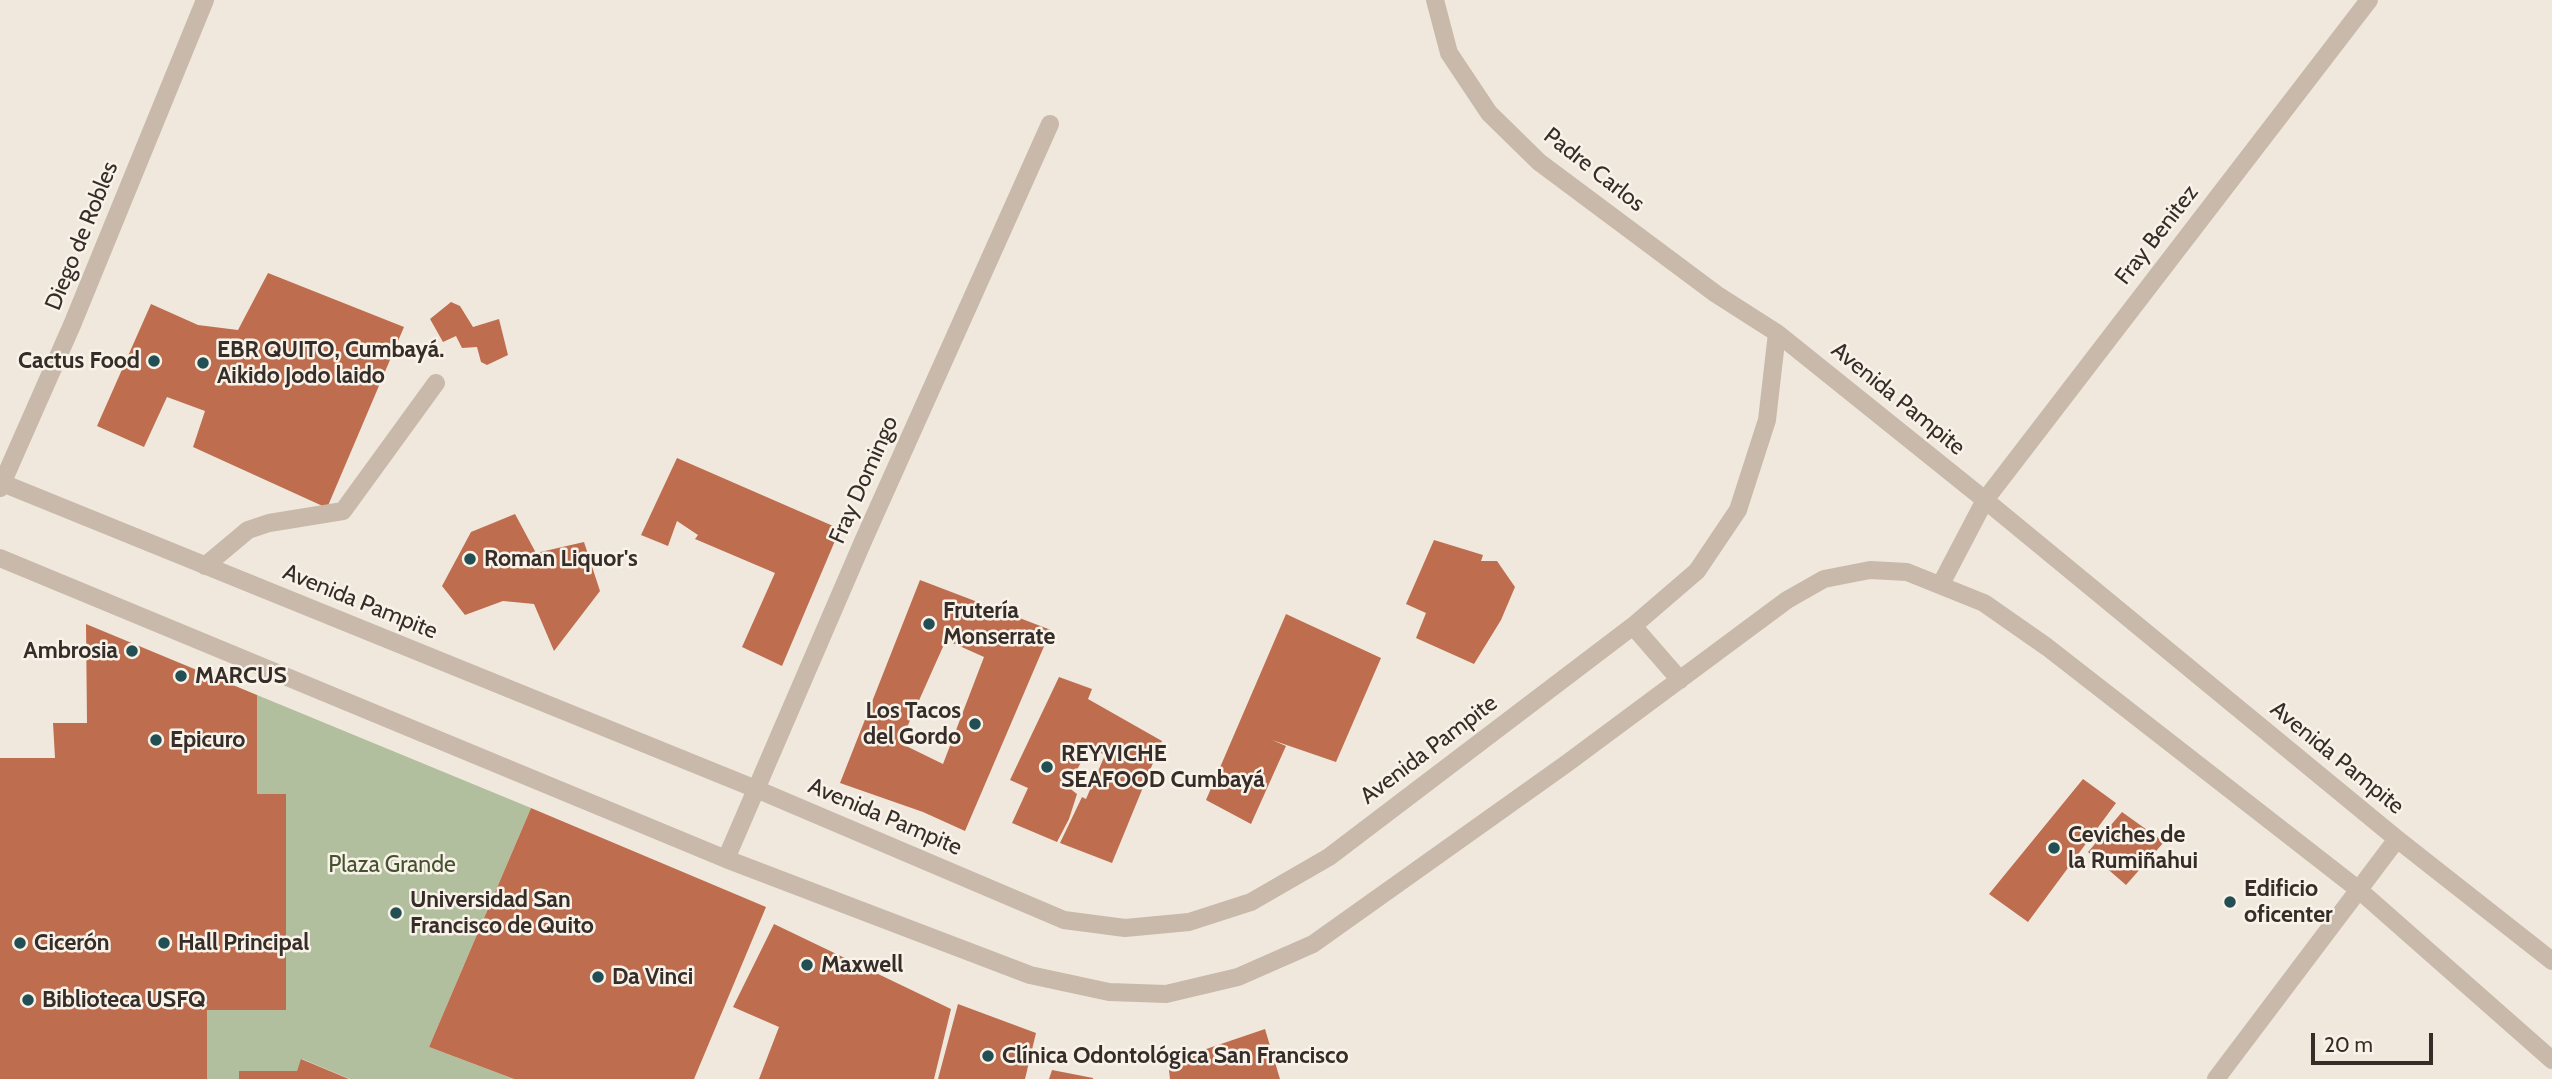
<!DOCTYPE html>
<html>
<head>
<meta charset="utf-8">
<style>
  body { margin:0 }
  #map { position:relative; width:2552px; height:1079px; overflow:hidden; background:#f0e8dd; font-family:Cabin,sans-serif }
  canvas { display:block }
  .scale { position:absolute; left:2311px; top:1033px; width:122px; height:32px; box-sizing:border-box; border:4px solid #362d29; border-top:0; padding-left:9px; font-size:21px; line-height:24px; white-space:nowrap; color:#362d29; -webkit-text-stroke:5px #f8f2e9; paint-order:stroke }
</style>
</head>
<body>
<div id="map">
<canvas width="2552" height="1079"></canvas>
<div class="scale">20 m</div>
</div>
<script>
const ctx = document.querySelector('canvas').getContext('2d');
ctx.lineJoin = 'round';
function fill(path, color) { ctx.fillStyle = color; ctx.fill(path, 'evenodd'); }
const toPath = rows => new Path2D(rows.map(r => 'M' + r).join(''));
function strokePath(path, color, width, dash) { ctx.strokeStyle = color; ctx.lineWidth = width; ctx.lineCap = dash ? 'butt' : 'round'; ctx.setLineDash(dash || []); ctx.stroke(path); }
function label(font, color, halo, rows, align = 'center') {
  ctx.font = font + ' Cabin,sans-serif'; ctx.lineWidth = 5; ctx.setLineDash([]); ctx.textBaseline = 'middle'; ctx.strokeStyle = halo; ctx.fillStyle = color; for (const [text, x, y, turn = 0] of rows) {
    ctx.save(); ctx.translate(x, y); ctx.rotate((+turn || 0) * Math.PI / 180); ctx.textAlign = isNaN(turn) ? turn : align; if (halo) ctx.strokeText(text, 0, 0); ctx.fillText(text, 0, 0); ctx.restore();
  }
}
const green = toPath([
  [257,695,531,808,429,1047,514,1079,350,1079,302,1059,297,1071,239,1079,207,1079,207,1010,286,1010,286,795,257,794]
]);
const building = toPath([
  [268,273,404,327,327,508,193,447,205,411,167,397,144,447,97,426,151,304,198,325,238,330],
  [451,302,460,306,473,327,499,319,508,355,487,365,481,362,477,347,462,348,456,336,443,342,430,319],
  [677,458,840,529,782,666,742,647,775,573,695,539,698,535,677,521,668,546,641,535],
  [515,514,536,553,584,542,600,591,554,651,534,604,503,601,465,615,442,586,471,532],
  [1434,540,1483,555,1481,561,1497,561,1515,587,1501,620,1474,664,1416,638,1426,613,1406,604],
  [920,580,1051,630,965,831,923,812,840,783],
  [946,640,984,657,943,764,900,743],
  [1286,614,1381,658,1336,762,1272,740,1286,746,1251,824,1206,800],
  [86,624,257,695,257,794,286,794,286,1010,207,1010,207,1079,0,1079,0,758,55,758,53,723,87,723],
  [1059,677,1092,689,1088,699,1162,741,1112,863,1060,843,1082,797,1086,799,1105,755,1089,747,1068,787,1077,794,1069,819,1057,842,1012,823,1028,788,1010,780],
  [2083,779,2116,803,2028,922,1989,894],
  [531,808,766,907,694,1079,514,1079,429,1047],
  [2122,812,2164,842,2126,885,2088,852],
  [774,924,951,1009,934,1079,759,1079,779,1027,733,1007],
  [958,1004,1036,1033,1025,1079,938,1079],
  [1265,1029,1280,1079,1170,1079,1168,1062],
  [301,1059,349,1079,239,1079,239,1071,297,1071],
  [1052,1070,1093,1078,1093,1079,1049,1079]
]);
const minor = toPath([
  [1435,0,1449,53,1489,113,1539,162,1716,294,1777,333,1985,500,2397,839,2552,961],
  [0,482,756,789,1064,920,1125,928,1189,922,1251,902,1329,857,1633,626,1697,571,1738,510,1767,420,1777,333],
  [0,488,72,325,205,0],
  [0,558,726,859,1030,975,1109,992,1166,994,1238,977,1313,944,1566,764,1787,600,1824,579,1870,570,1907,572,1984,603,2047,647,2359,890,2552,1060],
  [205,566,248,530,269,523,343,511,436,383],
  [1941,584,1985,500,2369,0],
  [1633,626,1680,680],
  [726,859,864,539,1050,124],
  [2216,1079,2397,839]
]);
const markers = [
  [154,361,7,"#214f54"],
  [203,363,7,"#214f54"],
  [470,559,7,"#214f54"],
  [929,624,7,"#214f54"],
  [132,651,7,"#214f54"],
  [181,676,7,"#214f54"],
  [975,724,7,"#214f54"],
  [156,740,7,"#214f54"],
  [1047,767,7,"#214f54"],
  [2054,848,7,"#214f54"],
  [2230,902,7,"#214f54"],
  [396,913,7,"#214f54"],
  [20,943,7,"#214f54"],
  [164,943,7,"#214f54"],
  [807,965,7,"#214f54"],
  [598,977,7,"#214f54"],
  [28,1000,7,"#214f54"],
  [988,1056,7,"#214f54"]
];
const streetNames = [
  ["Padre Carlos",1594,170,38],
  ["Fray Benitez",2157,235,-52],
  ["Diego de Robles",82,236,-68],
  ["Avenida Pampite",1898,399,39],
  ["Fray Domingo",864,480,-66],
  ["Avenida Pampite",360,602,22],
  ["Avenida Pampite",1429,750,-37],
  ["Avenida Pampite",2337,758,39],
  ["Avenida Pampite",885,817,23]
];
const poiNames = [
  ["EBR QUITO, Cumbayá.",217,350],
  ["Aikido Jodo laido",217,376],
  ["Cactus Food",140,361,"right"],
  ["Roman Liquor's",484,559],
  ["Frutería",943,611],
  ["Monserrate",943,637],
  ["Ambrosia",118,651,"right"],
  ["MARCUS",195,676],
  ["Los Tacos",961,711,"right"],
  ["del Gordo",961,737,"right"],
  ["Epicuro",170,740],
  ["REYVICHE",1061,754],
  ["SEAFOOD Cumbayá",1061,780],
  ["Ceviches de",2068,835],
  ["la Rumiñahui",2068,861],
  ["Edificio",2244,889],
  ["oficenter",2244,915],
  ["Universidad San",410,900],
  ["Francisco de Quito",410,926],
  ["Cicerón",34,943],
  ["Hall Principal",178,943],
  ["Maxwell",821,965],
  ["Da Vinci",612,977],
  ["Biblioteca USFQ",42,1000],
  ["Clínica Odontológica San Francisco",1002,1056]
];
const parkNames = [
  ["Plaza Grande",392,865]
];
fill(green, '#b2bf9e');
fill(building, '#be6e4e');
strokePath(minor, '#c8b9aa', 18);
for (const [x, y, r, color] of markers) { const dot = new Path2D(); dot.arc(x, y, r, 0, 2 * Math.PI); ctx.fillStyle = color; ctx.fill(dot); strokePath(dot, '#f8f2e9', 2.5); }
label('23px', '#362d29', '#f8f2e9', streetNames);
label('bold 23px', '#362d29', '#f8f2e9', poiNames, 'left');
label('23px', '#44522e', '#f8f2e9', parkNames);
</script>
</body>
</html>
